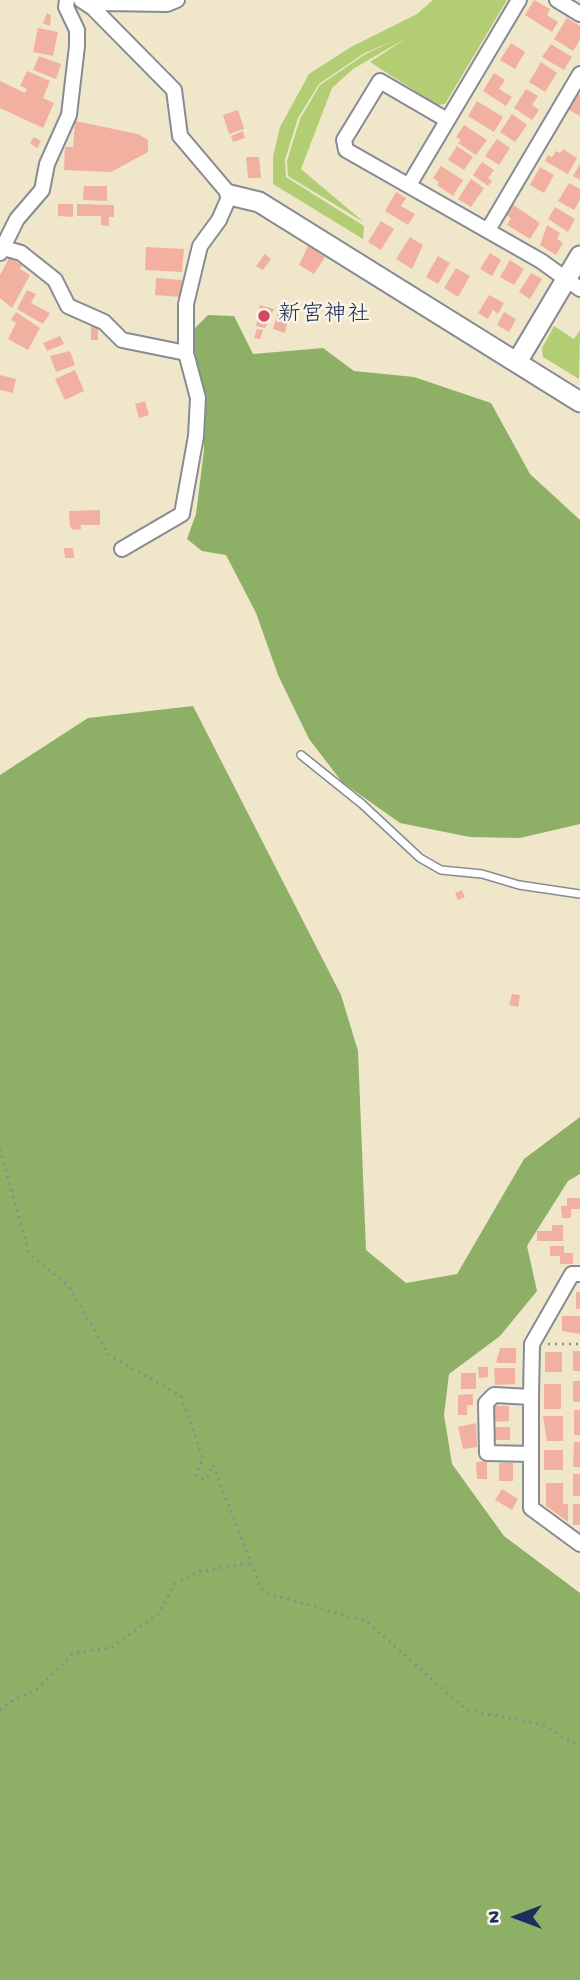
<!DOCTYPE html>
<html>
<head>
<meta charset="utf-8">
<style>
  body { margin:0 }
  #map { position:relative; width:580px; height:1980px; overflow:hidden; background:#f0e7ca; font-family:"Gochi Hand",sans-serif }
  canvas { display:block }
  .north { position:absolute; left:482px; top:1882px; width:70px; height:70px; -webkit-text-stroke:5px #fcf5e5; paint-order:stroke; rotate:270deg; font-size:19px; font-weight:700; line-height:28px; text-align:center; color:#1b2f5e }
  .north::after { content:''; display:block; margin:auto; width:24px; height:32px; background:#1b2f5e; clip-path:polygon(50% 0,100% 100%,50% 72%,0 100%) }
</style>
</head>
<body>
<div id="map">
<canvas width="580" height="1980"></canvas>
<div class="north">N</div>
</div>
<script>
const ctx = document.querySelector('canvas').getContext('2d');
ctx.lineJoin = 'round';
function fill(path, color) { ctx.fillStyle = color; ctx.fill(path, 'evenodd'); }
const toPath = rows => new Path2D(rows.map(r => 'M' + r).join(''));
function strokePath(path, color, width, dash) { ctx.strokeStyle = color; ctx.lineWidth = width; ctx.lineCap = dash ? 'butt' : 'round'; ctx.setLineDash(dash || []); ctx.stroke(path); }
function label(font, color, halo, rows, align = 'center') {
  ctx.font = font + ' "Gochi Hand","Klee One",sans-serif'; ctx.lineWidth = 5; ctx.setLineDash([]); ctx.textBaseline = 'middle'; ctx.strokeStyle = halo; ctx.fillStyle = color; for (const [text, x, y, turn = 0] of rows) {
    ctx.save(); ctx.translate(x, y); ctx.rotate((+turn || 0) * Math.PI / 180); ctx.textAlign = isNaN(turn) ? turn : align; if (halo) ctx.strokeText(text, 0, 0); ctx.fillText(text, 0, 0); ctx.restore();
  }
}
const green = toPath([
  [433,0,507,0,445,104,437,105,370,62,408,37,353,69,332,88,301,169,365,223,288,176,287,161,300,119,320,85,364,55,392,41,363,54,319,84,298,118,285,160,286,177,364,226,363,239,273,184,273,156,280,127,309,74,351,47,417,14],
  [554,326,574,339,580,330,579,379,543,357,542,348]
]);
const forest = toPath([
  [208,315,234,316,253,354,323,348,354,371,414,377,491,403,530,474,580,520,580,824,520,838,470,837,400,823,342,782,309,739,278,675,256,613,226,555,202,551,187,539,196,514,204,450,204,405,194,366,194,329],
  [193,706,341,995,358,1051,366,1250,406,1283,457,1274,524,1159,580,1117,580,1174,568,1181,527,1246,537,1291,500,1336,449,1374,444,1415,452,1464,504,1536,580,1593,580,1980,0,1980,0,775,88,718]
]);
const building = toPath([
  [534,0,550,9,547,15,558,22,552,32,525,15],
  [47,13,51,15,50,26,43,23],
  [567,18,580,26,580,40,573,51,554,39],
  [38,28,58,32,53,56,33,52],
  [511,43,525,52,515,69,500,60],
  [551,44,572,57,564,70,542,57],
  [39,56,61,64,56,79,33,70],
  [541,62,557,73,545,92,529,82],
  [27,71,50,81,43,98,54,103,43,128,0,108,0,81,25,93,27,89,20,86],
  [494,73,505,80,499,89,512,97,506,106,483,91],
  [526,89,538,96,532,105,539,110,532,120,514,108],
  [578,94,580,95,580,116,569,110],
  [477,101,503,117,494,132,468,116],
  [238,110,244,129,229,134,223,115],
  [512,114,527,125,515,142,500,132],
  [75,121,138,134,148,140,148,152,111,172,64,170,65,147,73,147],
  [464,125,487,140,476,155,458,143,461,140,456,137],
  [243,131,245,138,233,142,231,136],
  [34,137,41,141,37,148,30,143],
  [497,139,510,148,499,165,485,156],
  [457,146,473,157,464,170,448,160],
  [563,149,577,158,568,174,545,161,548,155,552,157,556,151,560,153],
  [246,157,259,157,261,178,248,178],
  [482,162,494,170,488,178,492,181,488,186,473,175],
  [580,164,580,180,573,176],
  [441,166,463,180,453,196,437,185,439,182,433,178],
  [540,167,554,175,544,193,530,185],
  [471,179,484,188,471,207,458,199],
  [569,183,580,189,580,200,574,210,558,201],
  [84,186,107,186,107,201,83,200],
  [396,192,406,198,401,206,415,214,408,225,385,211],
  [58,204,73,204,73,217,58,216],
  [77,204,114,205,114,217,109,217,109,226,101,225,101,216,77,216],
  [512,204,540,223,530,239,507,225,511,218,506,215],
  [555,207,575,219,568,232,548,219],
  [381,221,394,229,381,250,368,242],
  [547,225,560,233,557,239,563,243,556,255,540,245],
  [410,237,423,245,412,269,396,259],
  [308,246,325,257,314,274,299,265],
  [146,247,184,249,182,272,145,270],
  [490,253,501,260,492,276,480,269],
  [265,254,271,259,263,270,256,266],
  [438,256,450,263,438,284,426,277],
  [9,258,22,265,20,269,30,275,12,308,0,298,0,275],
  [510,260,524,269,514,285,500,277],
  [456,268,470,276,458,297,444,288],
  [531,273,542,279,530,299,519,292],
  [156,278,182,280,181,297,155,295],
  [27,290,36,294,31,303,50,313,43,324,17,309],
  [489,295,504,303,498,314,493,310,488,319,478,313],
  [260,305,274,309,265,328,256,326],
  [16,312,40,328,28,350,8,339,16,323,11,320],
  [278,312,289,315,285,333,273,329],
  [504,312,516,319,509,332,497,325],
  [91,326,98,326,98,340,91,340],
  [257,329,263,330,260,339,254,338],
  [60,336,64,344,47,351,43,343],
  [70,351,75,365,56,372,50,356],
  [75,370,84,391,65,400,55,379],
  [0,375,16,379,13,393,0,390],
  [145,401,149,415,139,418,135,404],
  [100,510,100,525,81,525,81,529,73,530,70,526,69,511],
  [64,548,73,548,74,558,65,558],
  [462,890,465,897,458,900,455,893],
  [512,994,520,995,518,1007,509,1005],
  [567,1198,580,1198,580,1209,571,1209,571,1218,562,1218,561,1206,567,1206],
  [552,1225,563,1225,563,1241,537,1241,537,1231,552,1231],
  [550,1246,564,1246,564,1253,573,1253,573,1264,560,1264,560,1256,550,1256],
  [576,1292,580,1292,580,1309,576,1309],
  [562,1316,580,1316,580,1334,562,1331],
  [500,1348,516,1348,516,1363,496,1363],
  [573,1351,580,1351,580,1371,573,1371],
  [545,1352,562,1352,562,1372,545,1372],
  [478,1367,488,1367,488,1377,479,1378],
  [494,1368,515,1368,515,1384,495,1385],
  [461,1373,476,1373,476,1389,461,1389],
  [573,1381,580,1381,580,1402,573,1402],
  [544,1384,561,1384,561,1409,544,1409],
  [473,1394,473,1405,467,1405,467,1415,458,1415,458,1395],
  [492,1406,509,1406,509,1421,492,1422],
  [574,1410,580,1410,580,1435,574,1435],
  [543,1416,563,1416,563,1441,547,1441],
  [476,1423,477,1447,463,1449,458,1427],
  [493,1427,510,1427,510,1440,494,1440],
  [574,1442,580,1442,580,1467,573,1467],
  [544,1450,563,1450,563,1470,544,1470],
  [487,1461,487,1479,477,1479,476,1462],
  [499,1463,513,1463,513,1481,499,1481],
  [573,1474,580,1474,580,1496,573,1496],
  [546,1483,563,1483,563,1504,568,1504,568,1522,546,1506],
  [502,1489,518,1499,512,1510,495,1500],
  [573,1504,580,1504,580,1525,573,1525]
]);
const path = toPath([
  [0,1149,29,1253,69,1287,109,1355,181,1396,203,1459,196,1475,205,1480,213,1465,261,1589,270,1594,366,1621,467,1710,543,1725,580,1747],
  [548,1344,580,1344],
  [0,1710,8,1703,39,1688,73,1653,111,1648,158,1614,175,1584,197,1572,249,1563]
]);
const lane = toPath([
  [301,755,362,804,420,858,441,870,482,874,519,885,580,894]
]);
const street = toPath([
  [81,0,93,8,174,90,180,136,230,195,219,220,200,246,186,304,186,353,198,398,196,436,182,514,122,549],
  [557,0,580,14],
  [93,8,105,3,167,4,177,0],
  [447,120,380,81,344,140,346,150,541,261,580,289],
  [409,185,519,0],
  [488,230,580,74],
  [4,248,21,253,55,280,68,306,104,322,122,340,186,353],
  [0,253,17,219,42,190,47,164,69,115,77,46,77,30,66,7,67,0],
  [580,1274,572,1274,532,1344,531,1397,531,1508,580,1544],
  [531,1397,494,1395,486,1403,487,1453,531,1454]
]);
const secondary = toPath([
  [230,195,259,202,580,402],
  [517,362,580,256]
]);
const markers = [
  [264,316,7,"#d1495b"]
];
const poiNames = [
  ["新宮神社",278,316]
];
fill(green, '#b2cd74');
fill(forest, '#8db066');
fill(building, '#f2b0a0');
strokePath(lane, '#868b94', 10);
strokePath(street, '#868b94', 18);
strokePath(secondary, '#868b94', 23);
strokePath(path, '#868b94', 2.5, [2, 5]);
strokePath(lane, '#fff', 7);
strokePath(street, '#fff', 14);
strokePath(secondary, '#fff', 19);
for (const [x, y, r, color] of markers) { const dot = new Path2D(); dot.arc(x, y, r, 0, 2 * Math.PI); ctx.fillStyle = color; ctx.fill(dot); strokePath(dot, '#fcf5e5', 2.5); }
label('23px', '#1b2f5e', '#fcf5e5', poiNames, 'left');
</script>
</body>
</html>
